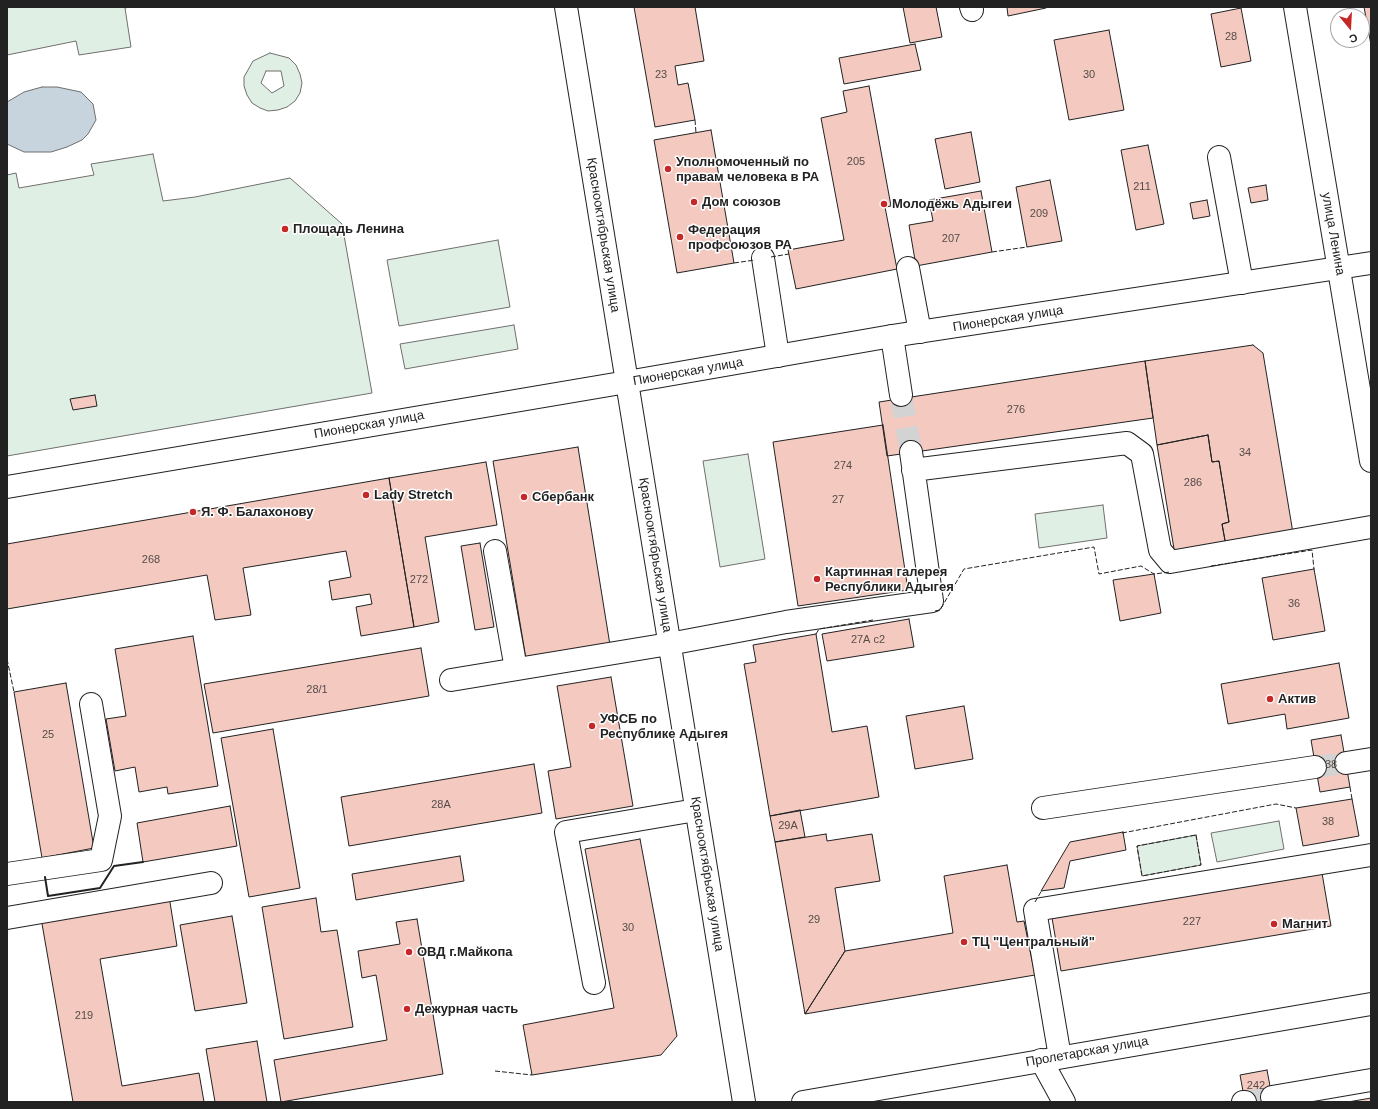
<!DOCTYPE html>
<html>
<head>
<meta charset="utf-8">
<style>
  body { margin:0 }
  #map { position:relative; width:1378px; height:1109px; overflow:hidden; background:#fff; font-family:Arial,sans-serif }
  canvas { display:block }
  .frame { position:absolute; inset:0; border:8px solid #222; pointer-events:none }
  .north { position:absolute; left:1330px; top:8px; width:40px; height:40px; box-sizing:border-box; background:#fff; border:1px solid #a7a7a7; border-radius:50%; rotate:162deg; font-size:11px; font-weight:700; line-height:16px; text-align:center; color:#222 }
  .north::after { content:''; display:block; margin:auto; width:14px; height:18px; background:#c62828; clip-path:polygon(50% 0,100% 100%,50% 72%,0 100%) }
</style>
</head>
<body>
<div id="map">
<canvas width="1378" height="1109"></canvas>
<div class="frame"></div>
<div class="north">С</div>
</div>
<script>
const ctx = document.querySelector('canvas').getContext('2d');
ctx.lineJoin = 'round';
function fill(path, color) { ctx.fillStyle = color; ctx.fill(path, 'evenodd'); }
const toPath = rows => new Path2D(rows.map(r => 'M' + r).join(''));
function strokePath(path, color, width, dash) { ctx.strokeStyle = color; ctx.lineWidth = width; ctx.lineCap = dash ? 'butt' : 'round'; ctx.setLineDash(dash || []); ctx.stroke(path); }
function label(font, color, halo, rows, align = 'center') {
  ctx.font = font + ' Arial,sans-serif'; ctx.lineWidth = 3; ctx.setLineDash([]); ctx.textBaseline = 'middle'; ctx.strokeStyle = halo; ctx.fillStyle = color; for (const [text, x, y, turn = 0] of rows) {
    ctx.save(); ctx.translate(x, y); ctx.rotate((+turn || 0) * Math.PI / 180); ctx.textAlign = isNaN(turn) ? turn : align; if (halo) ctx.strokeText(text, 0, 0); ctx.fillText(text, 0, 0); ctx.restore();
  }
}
const green = toPath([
  [7,7,130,7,125,8,131,47,79,55,76,41,7,55,7,7],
  [270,53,289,58,296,65,300,74,302,83,300,93,295,101,287,107,278,110,268,111,260,108,252,103,247,95,244,86,244,77,253,61,270,53],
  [266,71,281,71,284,86,272,93,261,83,266,71],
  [153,154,163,201,195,197,290,178,342,224,372,393,7,456,7,175,16,173,19,188,94,175,91,164,153,154],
  [498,240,510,307,399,326,387,260,498,240],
  [514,325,518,349,405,369,400,344,514,325],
  [748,454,765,559,720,567,703,461,748,454],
  [1103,505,1107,538,1039,548,1035,514,1103,505],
  [1279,821,1284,849,1217,862,1211,833,1279,821],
  [1196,835,1201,865,1142,876,1137,846,1196,835]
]);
const water = toPath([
  [42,87,57,87,81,92,93,104,96,120,88,134,82,140,67,147,51,152,24,152,7,144,7,102,24,92,42,87]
]);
const building = toPath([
  [634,7,695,7,704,61,675,66,678,85,688,83,695,120,655,127,634,7],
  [903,7,936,7,942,37,910,43,903,7],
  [1007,7,1046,7,1046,8,1008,16,1007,7],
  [1364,7,1371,7,1371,45,1364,7],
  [1241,8,1251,61,1221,67,1211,14,1241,8],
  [1109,30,1124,110,1069,120,1054,40,1109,30],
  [915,44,921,70,844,84,839,58,915,44],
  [869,86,891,206,885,207,897,269,796,289,788,250,844,240,821,118,847,112,843,91,869,86],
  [711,130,734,263,677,273,654,140,711,130],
  [971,132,980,182,945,189,935,139,971,132],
  [1148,145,1164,224,1136,230,1121,150,1148,145],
  [1050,180,1062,241,1027,247,1016,187,1050,180],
  [1266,185,1268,200,1251,203,1248,188,1266,185],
  [981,191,992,252,916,266,909,225,933,221,929,200,981,191],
  [1207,200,1210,216,1193,219,1190,203,1207,200],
  [1253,345,1263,353,1293,533,1226,546,1222,524,1229,522,1219,461,1212,462,1208,435,1157,445,1145,361,1253,345],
  [1145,361,1153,418,887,456,879,402,1145,361],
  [95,395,97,406,73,410,70,399,95,395],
  [883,425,908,590,798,606,773,442,883,425],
  [1208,435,1212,462,1219,461,1229,522,1222,524,1226,546,1175,555,1157,445,1208,435],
  [578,447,610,645,526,659,493,461,578,447],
  [486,462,497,525,425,537,439,622,414,627,389,478,486,462],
  [389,478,414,627,361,636,356,607,372,604,370,594,332,600,329,581,351,577,346,551,243,568,251,615,215,620,207,575,7,609,7,544,389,478],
  [480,543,494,627,475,630,461,546,480,543],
  [1314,569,1325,631,1273,640,1262,578,1314,569],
  [1154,574,1161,613,1120,621,1113,580,1154,574],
  [909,619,914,647,827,661,822,634,909,619],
  [816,634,832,732,867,726,879,797,770,816,744,664,756,662,753,645,816,634],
  [193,636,218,786,168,794,167,787,139,792,135,767,115,771,106,719,126,716,115,649,193,636],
  [421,648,429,696,213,733,204,684,421,648],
  [1339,663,1349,718,1287,729,1285,714,1228,724,1221,684,1339,663],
  [611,677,633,806,556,819,548,771,571,767,557,686,611,677],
  [66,683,94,848,42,858,14,692,66,683],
  [964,706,973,759,915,769,906,716,964,706],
  [273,729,300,888,249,897,221,738,273,729],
  [1341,735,1350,787,1320,792,1311,740,1341,735],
  [534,764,542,813,349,846,341,797,534,764],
  [1352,799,1359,836,1303,846,1296,808,1352,799],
  [230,806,237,846,143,862,137,823,230,806],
  [800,810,805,837,775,842,770,816,800,810],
  [1123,832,1126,850,1070,861,1064,888,1041,891,1070,842,1123,832],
  [826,834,827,841,872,834,880,881,835,888,845,951,805,1014,775,842,826,834],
  [640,839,677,1036,661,1055,532,1075,523,1025,614,1008,585,849,640,839],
  [460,856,464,881,356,900,352,874,460,856],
  [1007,865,1017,922,1024,921,1035,975,805,1014,845,951,953,933,944,876,1007,865],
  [1322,873,1331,926,1061,971,1052,918,1322,873],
  [169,896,177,946,100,959,122,1086,199,1073,204,1102,73,1102,41,918,169,896],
  [316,898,321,932,337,930,353,1027,284,1039,262,907,316,898],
  [232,916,247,1003,195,1011,180,925,232,916],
  [417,919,443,1074,281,1102,274,1060,387,1040,376,975,362,978,358,951,400,944,396,922,417,919],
  [257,1041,267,1102,215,1102,206,1049,257,1041],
  [1267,1070,1273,1102,1245,1102,1240,1075,1267,1070],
  [1371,1098,1371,1102,1348,1102,1371,1098]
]);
const minorTunnel = toPath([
  [901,395,911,452],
  [1315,767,1346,763],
  [1245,1102,1272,1097]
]);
const minor = toPath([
  [971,7,972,10],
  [1295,7,1371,461],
  [1219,157,1242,283],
  [763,258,778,356],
  [908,268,920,332],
  [892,336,901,395],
  [913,470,1127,443,1142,454,1160,550,1170,562,1371,527],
  [7,487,627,382],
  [495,551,516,669],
  [451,680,669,644,786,622,932,601,911,452],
  [1346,763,1371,759],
  [1043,808,1315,767],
  [7,874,101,860,110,816,91,704],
  [7,918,211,883],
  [594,983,566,832,696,810],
  [1060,1057,1035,910,1371,855],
  [1041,1060,1064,1102],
  [1272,1097,1371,1080],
  [1243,1102,1245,1102]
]);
const major = toPath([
  [566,7,744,1102],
  [627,382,892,336,1371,263],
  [803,1102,1371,1004]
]);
const fence = toPath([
  [695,120,696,133],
  [992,252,1027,247],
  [771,257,789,254],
  [734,263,755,260],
  [1211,566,1312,550,1314,569],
  [935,611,940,610,964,569,1094,547,1099,574,1141,566,1154,574,1170,572],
  [816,634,819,629,873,620],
  [7,659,14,692],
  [1350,787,1352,799],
  [1122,833,1276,804,1296,808],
  [1196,835,1201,865,1142,876,1137,846,1196,835],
  [1035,902,1042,890],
  [495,1071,532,1075]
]);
const wall = toPath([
  [45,877,48,896,100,888,114,866,143,862]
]);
const markers = [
  [668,169,4,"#c62828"],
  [694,202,4,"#c62828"],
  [884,204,4,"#c62828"],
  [285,229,4,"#c62828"],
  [680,237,4,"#c62828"],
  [366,495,4,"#c62828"],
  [524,497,4,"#c62828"],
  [193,512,4,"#c62828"],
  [817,579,4,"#c62828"],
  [1270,699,4,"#c62828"],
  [592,726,4,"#c62828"],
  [1274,924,4,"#c62828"],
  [964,942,4,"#c62828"],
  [409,952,4,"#c62828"],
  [407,1009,4,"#c62828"]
];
const numberNames = [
  ["28",1231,37],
  ["23",661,75],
  ["30",1089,75],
  ["205",856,162],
  ["211",1142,187],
  ["209",1039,214],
  ["207",951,239],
  ["276",1016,410],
  ["34",1245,453],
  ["274",843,466],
  ["286",1193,483],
  ["27",838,500],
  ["268",151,560],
  ["272",419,580],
  ["36",1294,604],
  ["27А с2",868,640],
  ["28/1",317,690],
  ["25",48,735],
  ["38",1331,765],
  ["28А",441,805],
  ["38",1328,822],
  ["29А",788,826],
  ["29",814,920],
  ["227",1192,922],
  ["30",628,928],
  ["219",84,1016],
  ["242",1256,1086]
];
const poiNames = [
  ["Уполномоченный по",676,162],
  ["правам человека в РА",676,177],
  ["Дом союзов",702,202],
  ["Молодёжь Адыгеи",892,204],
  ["Площадь Ленина",293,229],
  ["Федерация",688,230],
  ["профсоюзов РА",688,245],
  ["Lady Stretch",374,495],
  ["Сбербанк",532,497],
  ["Я. Ф. Балахонову",201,512],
  ["Картинная галерея",825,572],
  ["Республики Адыгея",825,587],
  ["Актив",1278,699],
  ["УФСБ по",600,719],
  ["Республике Адыгея",600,734],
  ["Магнит",1282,924],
  ["ТЦ \"Центральный\"",972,942],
  ["ОВД г.Майкопа",417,952],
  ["Дежурная часть",415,1009]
];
const streetNames = [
  ["улица Ленина",1333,234,80],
  ["Краснооктябрьская улица",603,235,81],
  ["Пионерская улица",1008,319,-9],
  ["Пионерская улица",688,372,-10],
  ["Пионерская улица",369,425,-10],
  ["Краснооктябрьская улица",655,555,81],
  ["Краснооктябрьская улица",707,874,81],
  ["Пролетарская улица",1087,1052,-10]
];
fill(green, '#e0efe3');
strokePath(green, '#6f6f6f', 1);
fill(water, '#c7d3dd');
strokePath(water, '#6f6f6f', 1);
fill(building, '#f3c9c0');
strokePath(building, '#222', 1);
strokePath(minorTunnel, '#d3d3d3', 22, [22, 11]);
strokePath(minor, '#222', 24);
strokePath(major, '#222', 24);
strokePath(minor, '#fff', 22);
strokePath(major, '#fff', 22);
strokePath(fence, '#222', 1, [5, 2]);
strokePath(wall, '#222', 2);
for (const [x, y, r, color] of markers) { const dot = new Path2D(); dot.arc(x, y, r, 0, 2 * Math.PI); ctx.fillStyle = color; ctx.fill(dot); strokePath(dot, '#fff', 1.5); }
label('11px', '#564c4a', null, numberNames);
label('bold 13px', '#222', '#fff', poiNames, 'left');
label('13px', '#222', '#fff', streetNames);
</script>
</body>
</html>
